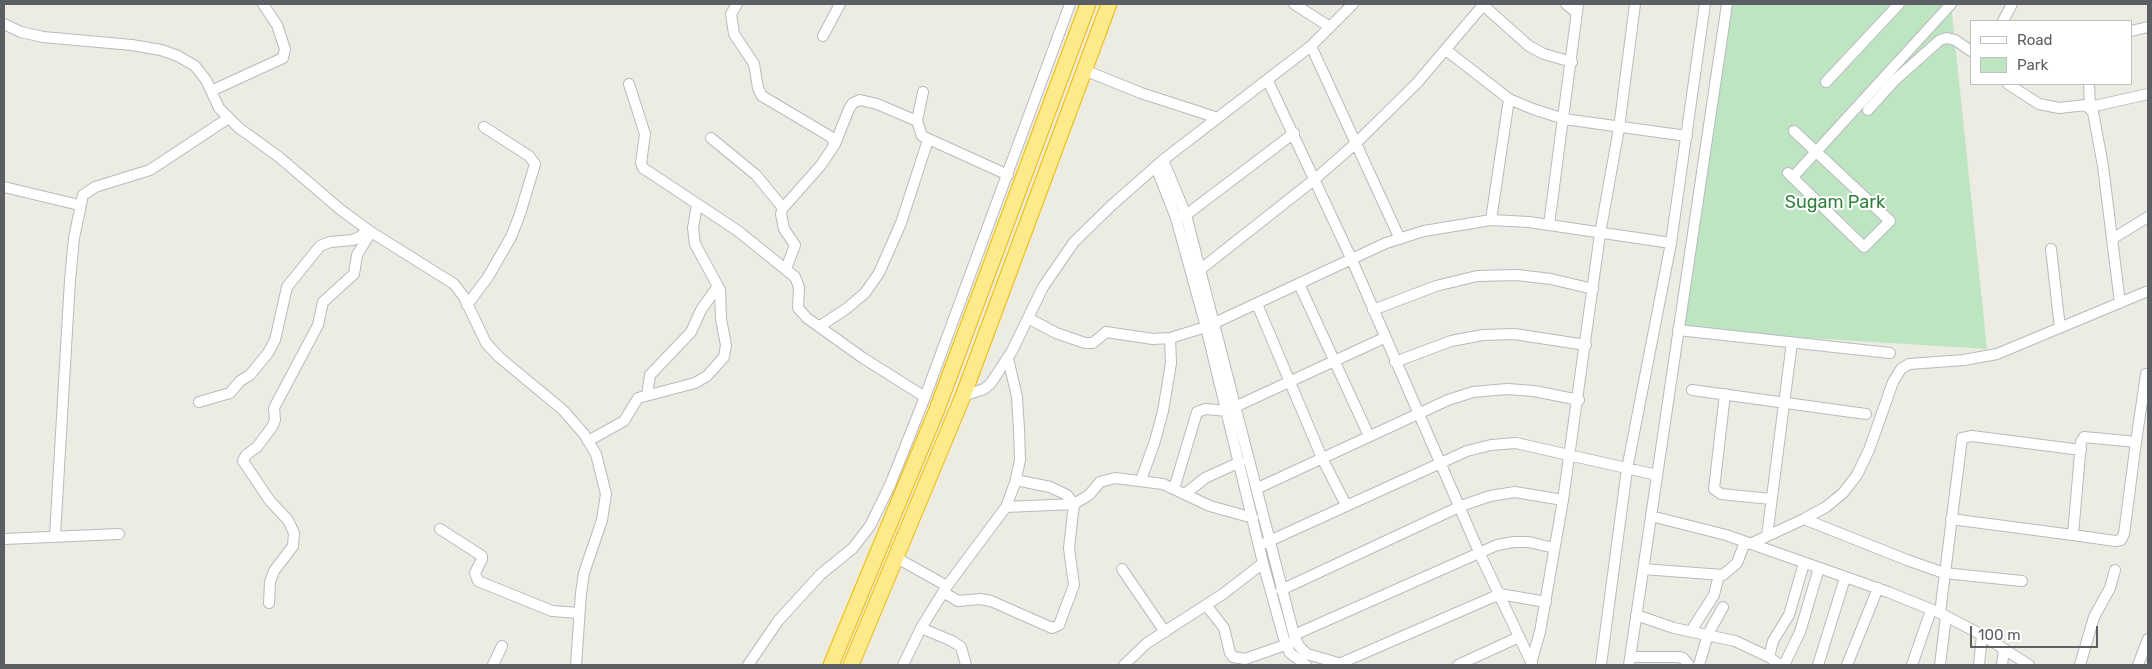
<!DOCTYPE html>
<html>
<head>
<meta charset="utf-8">
<style>
  body { margin:0 }
  #map { position:relative; width:2152px; height:669px; overflow:hidden; background:#edece2; font-family:Rubik,sans-serif }
  canvas { display:block }
  .frame { position:absolute; inset:0; border:5px solid #5b5e63; pointer-events:none }
  .legend { position:absolute; left:1970px; top:20px; width:162px; height:65px; box-sizing:border-box; background:#fff; border:1px solid #bdbfc1; margin:0; padding:6px 9px; list-style:none; font-size:15px; color:#5b5e63 }
  .legend li { display:flex; align-items:center; gap:10px; height:25px }
  .legend b { width:25px; border:1px solid #bdbfc1 }
  .scale { position:absolute; left:1970px; top:626px; width:128px; height:22px; box-sizing:border-box; border:2px solid #5b5e63; border-top:0; padding-left:6px; font-size:15px; line-height:18px; white-space:nowrap; color:#5b5e63; -webkit-text-stroke:4px #fff; paint-order:stroke }
</style>
</head>
<body>
<div id="map">
<canvas width="2152" height="669"></canvas>
<div class="frame"></div>
<ul class="legend">
<li><b style="height:6px;background:#fff"></b>Road</li>
<li><b style="height:14px;background:#bee5c2"></b>Park</li>
</ul>
<div class="scale">100 m</div>
</div>
<script>
const ctx = document.querySelector('canvas').getContext('2d');
ctx.lineJoin = 'round';
function fill(path, color) { ctx.fillStyle = color; ctx.fill(path, 'evenodd'); }
const toPath = rows => new Path2D(rows.map(r => 'M' + r).join(''));
function strokePath(path, color, width, dash) { ctx.strokeStyle = color; ctx.lineWidth = width; ctx.lineCap = dash ? 'butt' : 'round'; ctx.setLineDash(dash || []); ctx.stroke(path); }
function label(font, color, halo, rows, align = 'center') {
  ctx.font = font + ' Rubik,sans-serif'; ctx.lineWidth = 4; ctx.setLineDash([]); ctx.textBaseline = 'middle'; ctx.strokeStyle = halo; ctx.fillStyle = color; for (const [text, x, y, turn = 0] of rows) {
    ctx.save(); ctx.translate(x, y); ctx.rotate((+turn || 0) * Math.PI / 180); ctx.textAlign = isNaN(turn) ? turn : align; if (halo) ctx.strokeText(text, 0, 0); ctx.fillText(text, 0, 0); ctx.restore();
  }
}
const green = toPath([
  [1727,4,1951,4,1987,349,1678,330]
]);
const minor = toPath([
  [737,4,731,14,734,34,754,64,758,88,762,96,831,137,835,144,821,165,783,208,781,214,784,229,795,245,786,269],
  [1294,4,1330,27],
  [1566,4,1577,13],
  [1483,5,1529,46,1544,54,1572,62],
  [2003,21,2012,4],
  [4,24,21,32,43,37,132,45,161,50,178,56,195,66,206,80,219,108,239,128,279,157,341,210,371,232,454,284,464,297,486,343,499,357,563,410,584,434,596,454,606,494,602,520,584,573,581,593,576,665],
  [2131,31,2148,27],
  [823,36,840,4],
  [1311,46,1400,239],
  [1446,50,1509,99,1533,109,1564,119,1687,136],
  [1084,70,1141,93,1218,118],
  [1268,81,1352,260,1479,552,1532,664],
  [1826,82,1899,4],
  [629,84,645,134,641,163,643,168,738,231,795,277,799,287,798,308,807,318,863,358,925,397],
  [2008,84,2039,104,2059,108,2086,105,2093,112,2103,166,2120,303],
  [2089,84,2090,107,2148,94],
  [211,91,283,58,285,49,277,25,263,4],
  [923,92,917,121,922,136,1008,175],
  [1868,110,1895,80,1940,40,1947,38,1955,40,1971,51],
  [711,138,756,175,783,208],
  [835,144,849,109,853,103,860,100,877,104,917,121],
  [1163,160,1186,215,1294,635,1299,646,1307,654,1345,665],
  [1156,167,1176,218,1206,327,1263,563,1284,639,1290,653,1306,665],
  [1788,173,1864,247,1890,221,1794,131],
  [1793,177,1951,4],
  [4,187,79,205],
  [1181,217,1186,215,1294,133],
  [1491,220,1509,99],
  [1549,225,1578,4],
  [2112,239,2148,217],
  [2051,249,2060,328],
  [1201,269,1315,179,1355,144,1417,83,1484,4],
  [1299,284,1369,436],
  [1257,304,1322,458,1346,505],
  [467,305,488,277,511,237,520,214,535,164,529,156,484,127],
  [1373,310,1436,286,1477,276,1517,275,1551,279,1593,289],
  [1028,318,1056,333,1085,343,1093,343,1106,332,1153,339,1170,338,1206,327,1386,243,1424,231,1491,220,1529,222,1671,243],
  [820,326,846,309,865,293,879,273,901,223,928,140],
  [1678,330,1890,353],
  [1395,362,1451,341,1483,335,1514,334,1586,345],
  [1692,390,1866,414],
  [1725,394,1714,489,1721,494,1771,499],
  [647,395,650,375,691,332,701,310,718,286],
  [963,396,984,389,991,383,1012,351,1043,287,1074,242,1112,205,1163,160,1311,46,1353,4],
  [199,402,230,393,240,381,250,375,268,353,275,340,287,287,320,246,330,242,353,240,361,236,367,229],
  [1237,406,1384,338],
  [588,441,624,421,638,398,695,383,707,376,724,357,726,345,721,319,720,290,695,244,693,228,697,204],
  [2136,442,2146,374],
  [1141,480,1155,441,1163,411,1171,363,1170,338],
  [1258,488,1448,400,1473,392,1507,389,1534,391,1579,400],
  [1174,489,1197,412,1206,409,1227,411],
  [1185,494,1205,478,1240,462],
  [1006,507,1074,504,1089,495,1100,482,1115,478,1163,484,1210,506,1253,518],
  [1651,516,1726,535,1888,592,1940,613,1982,635,2029,665],
  [1804,519,1907,560,1944,573,2022,581],
  [1951,519,2073,535,2115,541,2121,540,2124,534,2136,442,2084,437,2081,442,2073,535],
  [440,529,482,556,482,559,475,573,478,581,552,611,579,613],
  [55,536,70,280,74,238,83,195,95,187,150,170,227,119],
  [1767,536,1792,342],
  [4,539,119,534],
  [1265,543,1467,451,1491,445,1516,443,1657,475],
  [1750,544,1804,519,1826,507,1843,493,1857,475,1869,450,1893,382,1901,369,1909,364,1964,360,1997,354,2148,291],
  [895,557,947,586],
  [1122,569,1165,632],
  [1643,569,1723,575,1737,563,1745,542],
  [1281,590,1461,506,1490,496,1515,492,1563,500],
  [943,592,958,601,980,599,991,601,1052,628,1059,625,1074,585,1069,548,1074,504,1067,495,1050,487,1016,480],
  [269,603,270,582,274,571,293,546,294,533,288,520,270,501,243,461,246,455,257,447,272,427,275,420,274,408,318,325,323,302,354,274,357,255,371,232],
  [1206,605,1224,628,1230,653,1233,657,1245,659,1291,643],
  [1940,613,1962,438,1972,436,2081,450],
  [1636,615,1674,628,1735,641,1769,657,1780,665],
  [921,628,952,641,961,647,966,665],
  [1691,631,1714,595,1719,575],
  [1294,635,1497,545,1514,542,1529,542,1554,548],
  [1630,657,1678,657,1683,658,1689,665],
  [1769,657,1773,641,1789,615,1804,563],
  [1531,663,1540,632,1563,500,1600,234,1619,128,1635,4],
  [1339,664,1500,594,1546,602],
  [493,665,502,646],
  [748,665,778,621,821,574,853,548,870,526,890,485,925,397,1070,4],
  [903,665,921,628,947,586,1006,507,1015,483,1020,460,1019,429,1017,397,1008,358],
  [1124,665,1147,643,1223,594,1263,563],
  [1458,665,1519,637],
  [1601,665,1627,469,1671,243,1705,4],
  [1629,665,1727,4],
  [1699,665,1708,634,1723,607],
  [1784,665,1800,632,1819,568],
  [1818,665,1845,578],
  [1847,665,1878,588],
  [1912,665,1931,610],
  [1940,665,1946,616],
  [1979,665,1982,635],
  [2002,665,2004,649],
  [2080,665,2094,617,2110,588,2115,570],
  [2138,665,2148,639]
]);
const highway = toPath([
  [831,665,936,412,1088,4],
  [851,665,963,396,1109,4]
]);
const parkNames = [
  ["Sugam Park",1835,203]
];
fill(green, '#bee5c2');
strokePath(minor, '#b8babf', 12);
strokePath(highway, '#f0bb00', 17);
strokePath(minor, '#fff', 10);
strokePath(highway, '#fdea8a', 15);
label('18px', '#33813f', '#fff', parkNames);
</script>
</body>
</html>
